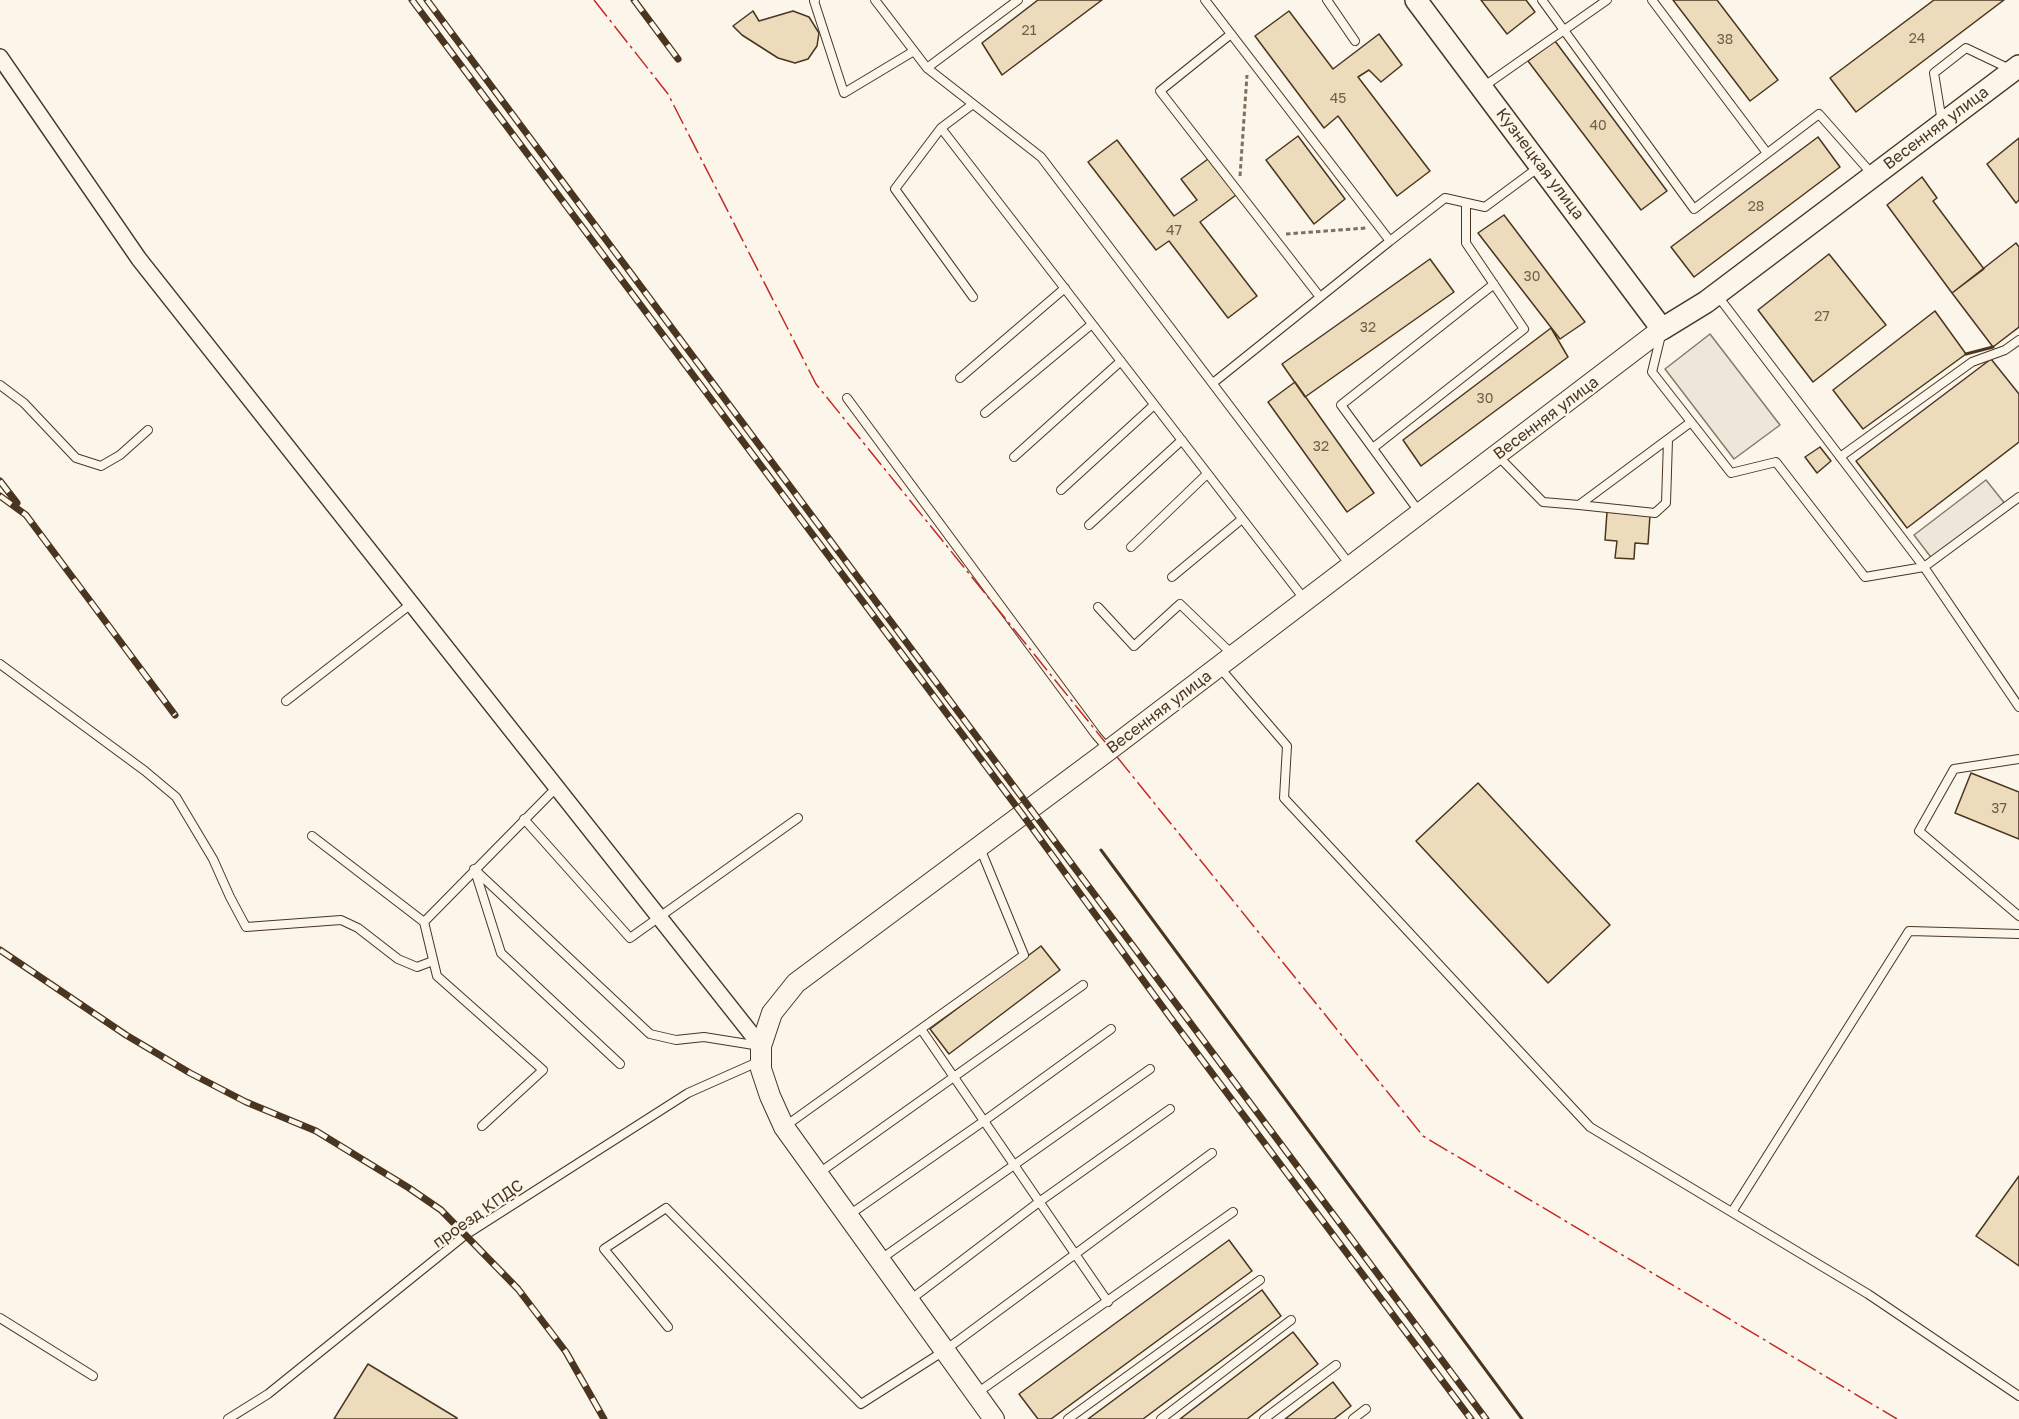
<!DOCTYPE html>
<html>
<head>
<meta charset="utf-8">
<style>
  body { margin:0 }
  canvas { display:block; background:#fbf6e9 }
</style>
</head>
<body>
<canvas width="2019" height="1419"></canvas>
<script>
const ctx = document.querySelector('canvas').getContext('2d');
ctx.lineJoin = 'round';
function fill(path, color) { ctx.fillStyle = color; ctx.fill(path, 'evenodd'); }
const toPath = rows => new Path2D(rows.map(r => 'M' + r).join(''));
function strokePath(path, color, width, dash) { ctx.strokeStyle = color; ctx.lineWidth = width; ctx.lineCap = dash ? 'butt' : 'round'; ctx.setLineDash(dash || []); ctx.stroke(path); }
function label(font, color, halo, rows, align = 'center') {
  ctx.font = font + ' "Golos Text",sans-serif'; ctx.lineWidth = 4.5; ctx.setLineDash([]); ctx.textBaseline = 'middle'; ctx.strokeStyle = halo; ctx.fillStyle = color; for (const [text, x, y, turn = 0] of rows) {
    ctx.save(); ctx.translate(x, y); ctx.rotate((+turn || 0) * Math.PI / 180); ctx.textAlign = isNaN(turn) ? turn : align; if (halo) ctx.strokeText(text, 0, 0); ctx.fillText(text, 0, 0); ctx.restore();
  }
}
const parking = toPath([
  [1710,334,1780,425,1734,459,1665,369,1710,334],
  [1986,480,2006,505,1933,560,1914,535,1986,480]
]);
const building = toPath([
  [1038,0,1102,0,1002,75,982,43,1038,0],
  [1481,0,1526,0,1535,12,1507,34,1481,0],
  [1673,0,1717,0,1778,80,1750,101,1673,0],
  [1934,0,2004,0,1856,112,1830,78,1934,0],
  [753,11,759,21,793,11,809,17,819,33,817,46,808,59,795,63,778,58,742,35,733,26,753,11],
  [1289,11,1333,69,1379,34,1402,65,1381,82,1369,70,1358,77,1430,171,1397,196,1338,116,1324,128,1255,36,1289,11],
  [1555,41,1667,191,1641,210,1528,61,1555,41],
  [1298,136,1345,199,1314,224,1266,160,1298,136],
  [1818,137,1840,167,1694,277,1671,247,1818,137],
  [2019,138,2019,200,2016,203,1987,164,2019,138],
  [1117,140,1174,216,1197,200,1181,179,1208,159,1236,195,1200,222,1257,296,1228,318,1169,241,1156,250,1088,162,1117,140],
  [1922,177,1937,198,1933,201,1984,269,1952,293,1887,205,1922,177],
  [1504,215,1585,322,1560,339,1478,233,1504,215],
  [2016,243,2019,247,2019,327,1993,347,1952,293,2016,243],
  [1829,254,1886,325,1813,382,1758,310,1829,254],
  [1430,259,1454,292,1305,397,1282,364,1430,259],
  [1935,311,1966,354,1863,429,1833,390,1935,311],
  [1551,328,1568,357,1421,466,1403,440,1551,328],
  [1991,359,2019,394,2019,442,1907,528,1856,461,1991,359],
  [1295,382,1374,493,1347,512,1268,402,1295,382],
  [1820,447,1831,461,1817,473,1805,457,1820,447],
  [1607,512,1650,515,1648,544,1635,543,1634,559,1615,558,1617,541,1605,540,1607,512],
  [1971,773,2019,792,2019,839,1955,813,1971,773],
  [1478,783,1610,925,1548,983,1416,841,1478,783],
  [1041,946,1060,970,949,1054,930,1029,1041,946],
  [2019,1176,2019,1266,1976,1236,2019,1176],
  [1229,1240,1252,1271,1051,1419,1038,1419,1019,1394,1229,1240],
  [1262,1290,1281,1316,1143,1419,1088,1419,1262,1290],
  [1293,1332,1318,1364,1247,1419,1180,1419,1293,1332],
  [368,1364,457,1418,457,1419,334,1419,368,1364],
  [1333,1382,1351,1406,1334,1419,1285,1419,1333,1382]
]);
const path = toPath([
  [1240,176,1247,75],
  [1286,234,1366,228]
]);
const service = toPath([
  [815,0,814,1,844,93,914,51],
  [875,0,927,68,1041,157,1350,565],
  [1205,0,1390,241,1445,198,1485,207,1539,167],
  [1327,0,1355,41],
  [1542,0,1694,209,1819,114,1872,174],
  [1652,0,1767,153],
  [1231,34,1160,91,1320,297],
  [927,68,1018,0],
  [1483,87,1607,0],
  [973,104,941,128,895,189,973,297],
  [1942,122,1934,73,1966,48,2012,70],
  [941,128,1305,600],
  [1717,295,1924,567,2019,707],
  [1661,335,1652,372,1731,473,1776,462,1865,577,1924,567,2019,497],
  [960,378,1065,288],
  [1213,383,1390,241],
  [0,385,24,403,76,458,101,466,120,455,148,430],
  [847,398,1096,735,1108,749],
  [985,413,1092,324],
  [1373,448,1524,329,1466,243,1466,203],
  [1498,456,1543,502,1579,505,1691,422],
  [1014,457,1121,361],
  [1840,457,1972,362,2005,350,2019,340],
  [1061,490,1154,405],
  [1579,505,1655,513,1666,503,1668,440],
  [1420,513,1341,405,1494,284],
  [1089,525,1182,440],
  [1131,547,1207,474],
  [1172,577,1242,519],
  [1098,607,1134,646,1180,604,1232,654],
  [0,664,145,771,176,797,213,859,230,897,246,927,341,920,358,928,398,959,417,967,433,961],
  [1220,668,1287,746,1284,798,1590,1127,1868,1294,2019,1396],
  [286,701,411,604],
  [2019,759,1954,769,1919,831,2019,916],
  [524,819,630,938,798,818],
  [312,836,424,922,556,788],
  [474,869,650,1034,676,1040,704,1037,760,1046],
  [475,871,501,953,620,1064],
  [424,922,437,976,543,1070,482,1126],
  [921,1029,1108,1302],
  [784,1127,1024,955,980,848],
  [819,1173,1083,985],
  [1732,1212,1909,931,2019,934],
  [849,1215,984,1121,1111,1029],
  [881,1259,1150,1069],
  [910,1300,1039,1202,1170,1109],
  [0,1318,93,1376],
  [668,1327,604,1249,666,1208,861,1404,944,1351,1212,1153],
  [977,1393,1233,1212],
  [228,1419,268,1394,464,1236,688,1093,760,1061],
  [1068,1419,1260,1280],
  [1161,1419,1291,1320],
  [1264,1419,1336,1365],
  [1353,1419,1366,1409]
]);
const minor = toPath([
  [0,57,139,259,761,1046]
]);
const tertiary = toPath([
  [994,1419,784,1127,770,1096,761,1069,761,1046,772,1013,796,983,1109,750,1662,329]
]);
const secondary = toPath([
  [1416,0,1662,329,1706,302,2019,66]
]);
const rail = toPath([
  [412,0,1022,814,1170,1017,1471,1419],
  [427,0,1486,1419],
  [634,0,678,59],
  [0,481,17,503],
  [0,496,26,515,175,715],
  [0,950,126,1035,190,1073,246,1102,316,1131,409,1188,441,1210,518,1289,566,1352,604,1419]
]);
const wall = toPath([
  [1966,354,1993,347],
  [1101,850,1522,1419]
]);
const power = toPath([
  [594,0,668,94,816,384,1423,1136,1897,1419]
]);
const numberNames = [
  ["21",1029,31],
  ["24",1917,39],
  ["38",1725,40],
  ["45",1338,99],
  ["40",1598,126],
  ["28",1756,207],
  ["47",1174,231],
  ["30",1532,277],
  ["27",1822,317],
  ["32",1368,328],
  ["30",1485,399],
  ["32",1321,447],
  ["37",1999,809]
];
const streetNames = [
  ["Весенняя улица",1936,128,-37],
  ["Кузнецкая улица",1540,164,53],
  ["Весенняя улица",1546,418,-37],
  ["Весенняя улица",1159,712,-37],
  ["проезд КПДС",478,1214,-35]
];
fill(parking, '#ede7d9');
strokePath(parking, '#887966', 1.5);
fill(building, '#ecdcbc');
strokePath(building, '#4a3520', 1.5);
strokePath(service, '#4a3520', 10);
strokePath(minor, '#4a3520', 18);
strokePath(tertiary, '#4a3520', 22);
strokePath(secondary, '#4a3520', 24);
strokePath(path, '#7f6f5c', 3, [4.5, 3]);
strokePath(service, '#fbf6e9', 8);
strokePath(minor, '#fbf6e9', 15);
strokePath(tertiary, '#fbf6e9', 20);
strokePath(secondary, '#fbf6e9', 21);
strokePath(rail, '#4a3520', 7);
strokePath(rail, '#fbf6e9', 4.5, [14]);
strokePath(wall, '#4a3520', 3);
strokePath(power, '#c62828', 1.5, [21, 4.5, 3, 4.5]);
label('14px', '#725f47', null, numberNames);
label('16px', '#4a3520', '#fbf6e9', streetNames);
</script>
</body>
</html>
